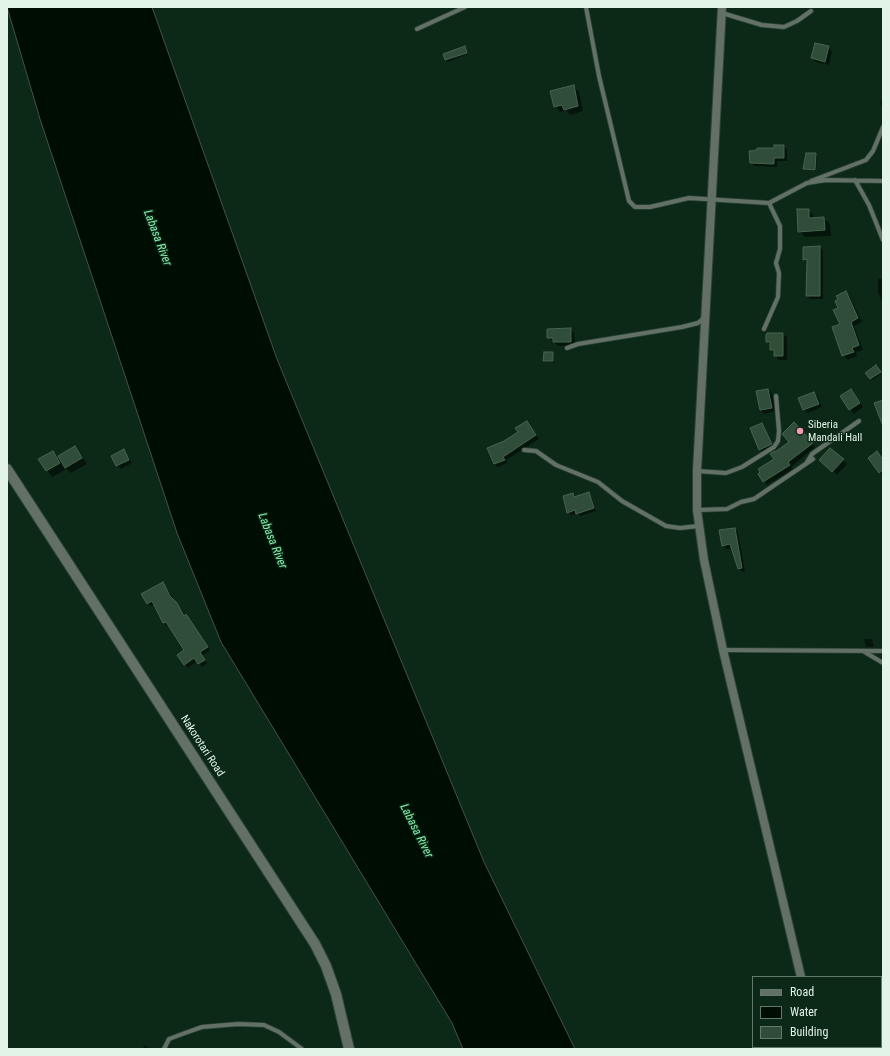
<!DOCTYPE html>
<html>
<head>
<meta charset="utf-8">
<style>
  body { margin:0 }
  #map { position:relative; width:890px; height:1056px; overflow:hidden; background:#0c2917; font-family:"Roboto Condensed",sans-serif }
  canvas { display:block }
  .frame { position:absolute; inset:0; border:8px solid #e2f3e7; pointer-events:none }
  .legend { position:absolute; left:752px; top:976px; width:130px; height:72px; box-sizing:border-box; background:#0c2917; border:1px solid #627a6a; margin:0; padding:5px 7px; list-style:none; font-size:12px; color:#e2f3e7 }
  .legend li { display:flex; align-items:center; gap:8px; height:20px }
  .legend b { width:20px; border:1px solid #627a6a }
</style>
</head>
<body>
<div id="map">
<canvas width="890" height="1056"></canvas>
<div class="frame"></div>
<ul class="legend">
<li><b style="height:5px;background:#637066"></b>Road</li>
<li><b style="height:11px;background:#000d03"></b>Water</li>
<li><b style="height:11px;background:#304d39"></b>Building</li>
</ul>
</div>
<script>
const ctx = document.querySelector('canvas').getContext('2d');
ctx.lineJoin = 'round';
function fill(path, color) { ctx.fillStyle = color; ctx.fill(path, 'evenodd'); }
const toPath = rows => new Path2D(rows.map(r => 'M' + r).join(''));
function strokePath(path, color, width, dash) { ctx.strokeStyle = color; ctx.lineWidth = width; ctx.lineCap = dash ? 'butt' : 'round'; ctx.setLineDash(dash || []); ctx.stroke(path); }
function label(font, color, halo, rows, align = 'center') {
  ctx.font = font + ' "Roboto Condensed",sans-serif'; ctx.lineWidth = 3; ctx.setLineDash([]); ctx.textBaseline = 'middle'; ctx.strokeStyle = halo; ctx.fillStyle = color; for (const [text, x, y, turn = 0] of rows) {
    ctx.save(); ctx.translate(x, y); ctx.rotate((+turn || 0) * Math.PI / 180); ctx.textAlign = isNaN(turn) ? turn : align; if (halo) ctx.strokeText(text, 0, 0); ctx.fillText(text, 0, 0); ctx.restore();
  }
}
const water = toPath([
  [7,7,152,7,277,359,484,862,575,1049,463,1049,452,1023,221,642,177,533,40,119,7,7]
]);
const shadow = toPath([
  [464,47,468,54,448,62,446,60,444,54],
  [828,47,832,51,829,65,816,62,812,58],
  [573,86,579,92,583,111,570,115,566,110,560,112,555,106],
  [883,96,883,106,880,104],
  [784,146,787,149,787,161,777,161,777,167,754,166,751,162],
  [815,154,817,156,816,171,805,170,804,169],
  [808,210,814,216,814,218,824,218,830,224,831,236,805,237,799,231],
  [820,247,823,251,823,299,810,299,807,296,808,263,804,259],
  [878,279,883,279,883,304,878,292],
  [845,292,850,297,862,322,854,326,863,350,856,352,857,356,848,360,843,355,839,308,839,300],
  [571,329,574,333,575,345,558,346,548,337],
  [783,334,787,337,787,360,779,360,771,350,771,346,767,342],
  [553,353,554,362,546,362,544,361],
  [878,368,881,374,872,380,871,378],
  [768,390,772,394,776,411,764,414,761,410],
  [851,390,863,407,854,414,841,396],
  [814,393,818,397,822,407,808,413,804,410],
  [526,422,539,439,506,460,507,463,498,467,494,464,488,449,504,442,519,433],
  [794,423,815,447,791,467,793,469,767,485,764,481,775,460,776,453,791,442],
  [762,424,765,428,775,448,764,453,760,449],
  [75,448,87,464,71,473,63,465,65,470,52,477,40,460,52,452,61,461],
  [831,449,847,464,837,475,821,459],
  [124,450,132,463,121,469,117,465],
  [883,458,883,476,879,472],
  [573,494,576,497,589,494,591,496,596,511,580,516,577,513,571,515,568,512],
  [735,529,738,532,745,572,743,572,739,569,732,548,726,549,723,545],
  [163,584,210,650,202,656,207,663,202,667,197,661,188,668,185,664,185,650,169,625,167,626,164,623,155,604,151,606,147,603],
  [864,639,872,639,874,647,866,647],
  [145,1045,150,1049,142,1049]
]);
const building = toPath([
  [815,43,829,46,825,62,811,58,815,43],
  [465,46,467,53,445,60,443,54,465,46],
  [574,85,578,106,564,110,562,105,554,107,550,91,574,85],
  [774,145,784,145,784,158,774,158,774,164,750,163,749,151,757,150,757,148,774,148,774,145],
  [806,153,816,153,815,170,803,169,806,153],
  [797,209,809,209,809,218,824,217,825,230,798,232,797,209],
  [820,246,820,296,806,296,807,259,803,260,803,247,820,246],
  [846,291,858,318,851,322,859,345,852,348,854,352,842,356,832,327,840,324,833,310,838,308,835,301,838,299,836,296,846,291],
  [571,328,571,342,553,342,553,338,547,338,547,329,571,328],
  [768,333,783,333,783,356,774,356,774,350,770,350,770,342,766,342,766,334,768,333],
  [544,352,553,352,553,361,543,361,544,352],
  [876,365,881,372,870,379,865,373,876,365],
  [768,389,772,408,760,410,756,391,768,389],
  [851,389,860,403,849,410,840,396,851,389],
  [814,392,819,404,803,410,798,398,814,392],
  [883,400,883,426,874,403,883,400],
  [527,421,536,435,503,457,505,460,494,464,487,448,504,441,518,432,515,428,527,421],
  [794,422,813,443,788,462,790,465,763,482,758,474,760,472,758,469,774,459,770,454,775,451,775,452,789,442,782,434,794,422],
  [762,423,772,444,759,450,750,428,762,423],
  [75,446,82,458,65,468,58,456,75,446],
  [830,448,844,459,832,472,819,460,830,448],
  [124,449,129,460,116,466,111,456,124,449],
  [53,451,60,463,46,471,38,459,53,451],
  [877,451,883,460,883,470,879,473,868,458,877,451],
  [589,492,594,508,576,514,575,510,567,513,563,496,573,493,574,497,589,492],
  [735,528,742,568,738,569,730,544,722,546,719,530,735,528],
  [163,582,170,596,177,603,184,616,186,614,208,647,200,652,205,660,198,664,194,658,184,665,177,655,184,650,166,622,163,623,152,601,147,604,141,594,163,582]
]);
const service = toPath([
  [586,7,599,76,629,201,635,207,650,207,689,198,769,203,807,183,826,180,883,181],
  [722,13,762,25,784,27,797,21,811,11],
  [417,29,465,7],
  [855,180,869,205,883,240],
  [811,181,866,160,873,151,883,127],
  [764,329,778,297,779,273,776,263,780,249,780,226,769,203],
  [567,348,578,344,682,327,698,323,705,317],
  [524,450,536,451,556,465,598,482,622,501,666,526,680,528,698,526],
  [807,462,812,454,859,421],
  [697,471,726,473,742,467,774,447,778,441,779,431,776,396],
  [697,510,727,509,741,502,754,499,813,459],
  [723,650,883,651],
  [863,651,883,663],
  [164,1049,169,1039,185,1033,202,1027,238,1024,264,1025,279,1032,302,1049]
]);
const minor = toPath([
  [722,7,697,471,697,510,704,560,723,650,801,977],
  [817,1047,818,1049]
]);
const tertiary = toPath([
  [7,469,315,944,326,966,336,994,349,1049]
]);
const markers = [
  [800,431,4,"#f29ab0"]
];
const poiNames = [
  ["Siberia",808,425],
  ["Mandali Hall",808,438]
];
const streetNames = [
  ["Nakorotari Road",202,746,57]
];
const waterNames = [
  ["Labasa River",157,238,69],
  ["Labasa River",272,541,68],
  ["Labasa River",416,831,63]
];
fill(water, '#000d03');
strokePath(water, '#445247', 1);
fill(shadow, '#0007');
fill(building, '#304d39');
strokePath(building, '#46644f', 1);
strokePath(service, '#2a4534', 5.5);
strokePath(minor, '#2a4534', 10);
strokePath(tertiary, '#2a4534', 12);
strokePath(service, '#637066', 4);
strokePath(minor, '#637066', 8);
strokePath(tertiary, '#637066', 10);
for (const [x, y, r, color] of markers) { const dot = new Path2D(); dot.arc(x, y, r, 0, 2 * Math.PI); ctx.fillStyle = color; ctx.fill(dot); strokePath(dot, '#0c2917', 1.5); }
label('11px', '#e2f3e7', '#0c2917', poiNames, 'left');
label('11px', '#e2f3e7', '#0c2917', streetNames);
label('italic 12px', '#88efab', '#0c2917', waterNames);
</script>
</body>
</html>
